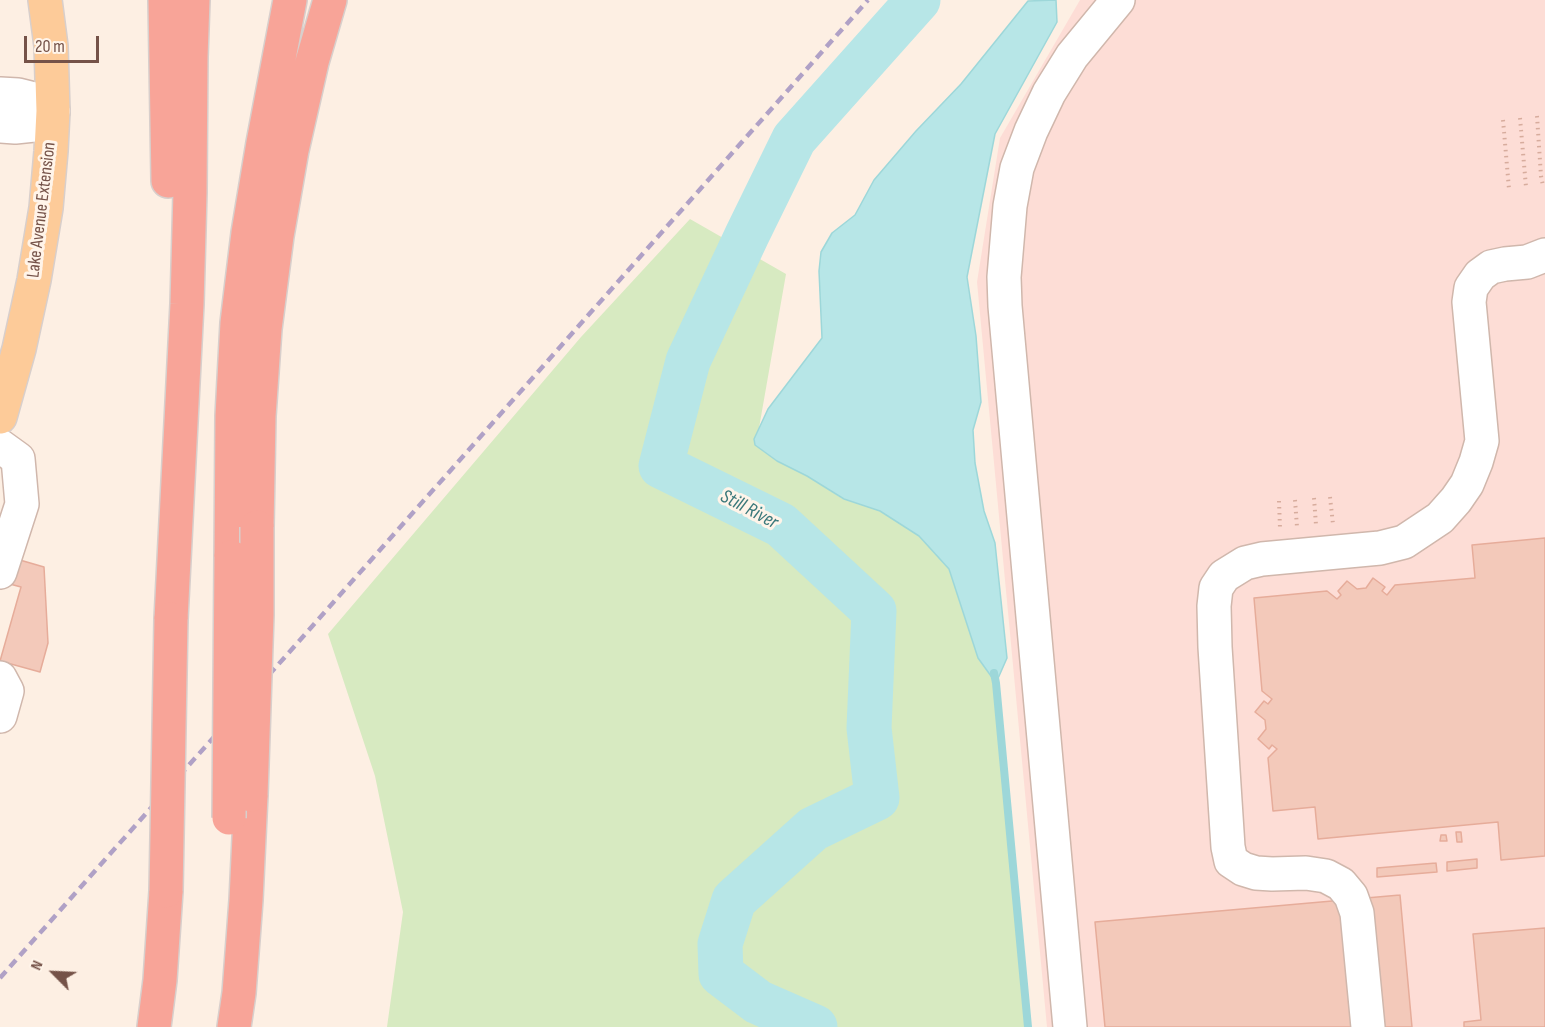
<!DOCTYPE html>
<html>
<head>
<meta charset="utf-8">
<style>
  body { margin:0 }
  #map { position:relative; width:1545px; height:1027px; overflow:hidden; background:#fdefe3; font-family:"Sofia Sans Condensed",sans-serif }
  canvas { display:block }
  .north { position:absolute; left:24px; top:943px; width:60px; height:60px; -webkit-text-stroke:4px #fff4e9; paint-order:stroke; rotate:294deg; font-size:16px; font-weight:700; line-height:24px; text-align:center; color:#755248 }
  .north::after { content:''; display:block; margin:auto; width:21px; height:27px; background:#755248; clip-path:polygon(50% 0,100% 100%,50% 72%,0 100%) }
  .scale { position:absolute; left:24px; top:36px; width:75px; height:27px; box-sizing:border-box; border:3px solid #755248; border-top:0; padding-left:8px; font-size:18px; line-height:21px; white-space:nowrap; color:#755248; -webkit-text-stroke:4px #fff4e9; paint-order:stroke }
</style>
</head>
<body>
<div id="map">
<canvas width="1545" height="1027"></canvas>
<div class="north">N</div>
<div class="scale">20 m</div>
</div>
<script>
const ctx = document.querySelector('canvas').getContext('2d');
ctx.lineJoin = 'round';
function fill(path, color) { ctx.fillStyle = color; ctx.fill(path, 'evenodd'); }
const toPath = rows => new Path2D(rows.map(r => 'M' + r).join(''));
function strokePath(path, color, width, dash) { ctx.strokeStyle = color; ctx.lineWidth = width; ctx.lineCap = dash ? 'butt' : 'round'; ctx.setLineDash(dash || []); ctx.stroke(path); }
function label(font, color, halo, rows, align = 'center') {
  ctx.font = font + ' "Sofia Sans Condensed",sans-serif'; ctx.lineWidth = 6; ctx.setLineDash([]); ctx.textBaseline = 'middle'; ctx.strokeStyle = halo; ctx.fillStyle = color; for (const [text, x, y, turn = 0] of rows) {
    ctx.save(); ctx.translate(x, y); ctx.rotate((+turn || 0) * Math.PI / 180); ctx.textAlign = isNaN(turn) ? turn : align; if (halo) ctx.strokeText(text, 0, 0); ctx.fillText(text, 0, 0); ctx.restore();
  }
}
const commercial = toPath([
  [1080,0,1545,0,1545,1027,1047,1027,977,282,1000,138]
]);
const green = toPath([
  [690,219,786,274,759,428,754,439,755,445,777,461,807,476,843,499,880,511,919,536,949,569,978,658,996,683,1028,1027,387,1027,403,912,375,776,328,634,581,337]
]);
const water = toPath([
  [1056,0,1057,22,995,134,967,277,976,336,981,402,973,430,975,463,984,511,995,543,1007,658,996,683,978,658,949,569,919,536,880,511,844,499,807,476,777,461,755,445,754,439,768,409,822,338,819,271,821,252,832,233,855,215,874,180,916,131,961,84,1028,1,1056,0]
]);
const stream = toPath([
  [994,673,996,683,1028,1027]
]);
const river = toPath([
  [815,1027,758,1002,721,974,720,944,734,900,813,829,877,798,869,728,874,611,781,525,661,466,688,361,747,235,794,139,918,0]
]);
const building = toPath([
  [1545,538,1545,856,1501,860,1498,822,1318,839,1315,807,1273,811,1268,758,1277,749,1272,745,1269,749,1258,739,1266,729,1265,720,1255,712,1264,701,1268,704,1272,699,1262,691,1254,598,1327,591,1337,599,1341,595,1338,591,1347,581,1357,589,1366,588,1373,578,1385,587,1382,591,1387,595,1395,585,1475,578,1472,545,1545,538],
  [13,558,44,567,48,643,40,672,0,661,21,587,6,583,13,558],
  [1456,832,1461,832,1462,842,1457,842,1456,832],
  [1441,835,1446,835,1447,841,1440,841,1441,835],
  [1477,859,1477,868,1447,871,1447,862,1477,859],
  [1436,863,1437,872,1377,877,1377,868,1436,863],
  [1400,895,1412,1027,1105,1027,1095,922,1400,895],
  [1545,928,1545,1027,1464,1027,1464,1022,1481,1020,1473,934,1545,928]
]);
const path = toPath([
  [1537,116,1541,176,1543,186],
  [1520,118,1526,187],
  [1503,120,1509,189],
  [1330,497,1333,524],
  [1314,498,1316,525],
  [1295,500,1297,527],
  [1279,501,1280,528]
]);
const minor = toPath([
  [0,94,18,95,38,100,53,111,34,125,15,127,0,126],
  [0,446,18,459,22,504,0,572],
  [0,678,7,691,0,716],
  [1070,1027,1005,306,1004,277,1010,206,1017,168,1031,131,1049,93,1072,56,1118,0],
  [1368,1027,1357,913,1351,896,1341,884,1326,876,1306,873,1272,874,1256,873,1243,869,1231,861,1228,847,1215,647,1214,606,1216,588,1224,576,1245,563,1262,559,1380,548,1404,542,1440,518,1456,500,1467,484,1476,462,1482,441,1469,302,1471,288,1480,275,1491,267,1505,264,1527,262,1545,255]
]);
const major = toPath([
  [0,417,19,349,34,280,46,208,51,151,53,111,51,46,45,0]
]);
const highway = toPath([
  [165,0,168,181],
  [257,527,259,416,265,329,277,236,292,150,312,62,330,0],
  [231,557,232,416,237,323,248,233,263,143,290,0],
  [171,619,187,304,190,192,191,57,193,0],
  [154,1027,160,980,166,891],
  [234,1027,239,993,246,900,251,795]
]);
const rail = toPath([
  [0,978,868,0]
]);
const highwayBridge = toPath([
  [251,795,257,615,257,527],
  [229,818,231,557],
  [166,891,171,619]
]);
const streetNames = [
  ["Lake Avenue Extension",42,210,-83]
];
const waterNames = [
  ["Still River",749,510,28]
];
fill(commercial, '#fdddd6');
fill(green, '#d7eac1');
fill(water, '#b7e6e7');
strokePath(water, '#9dd7d9', 1.5);
strokePath(stream, '#9dd7d9', 8);
strokePath(river, '#b7e6e7', 45);
fill(building, '#f3c9ba');
strokePath(building, '#e6ac9a', 1.5);
strokePath(minor, '#d0b7ac', 36);
strokePath(major, '#d8cfcc', 36);
strokePath(highway, '#d8cfcc', 36);
strokePath(path, '#d7ac9d', 4, [1.5, 4.5]);
strokePath(minor, '#fff', 33);
strokePath(major, '#fdcb99', 33);
strokePath(highway, '#f8a498', 33);
strokePath(rail, '#b0a1c6', 4.5, [9, 6]);
strokePath(highwayBridge, '#d8cfcc', 36, []);
strokePath(highwayBridge, '#f8a498', 33);
label('18px', '#755248', '#fff4e9', streetNames);
label('italic 20px', '#3c797b', '#fff4e9', waterNames);
</script>
</body>
</html>
